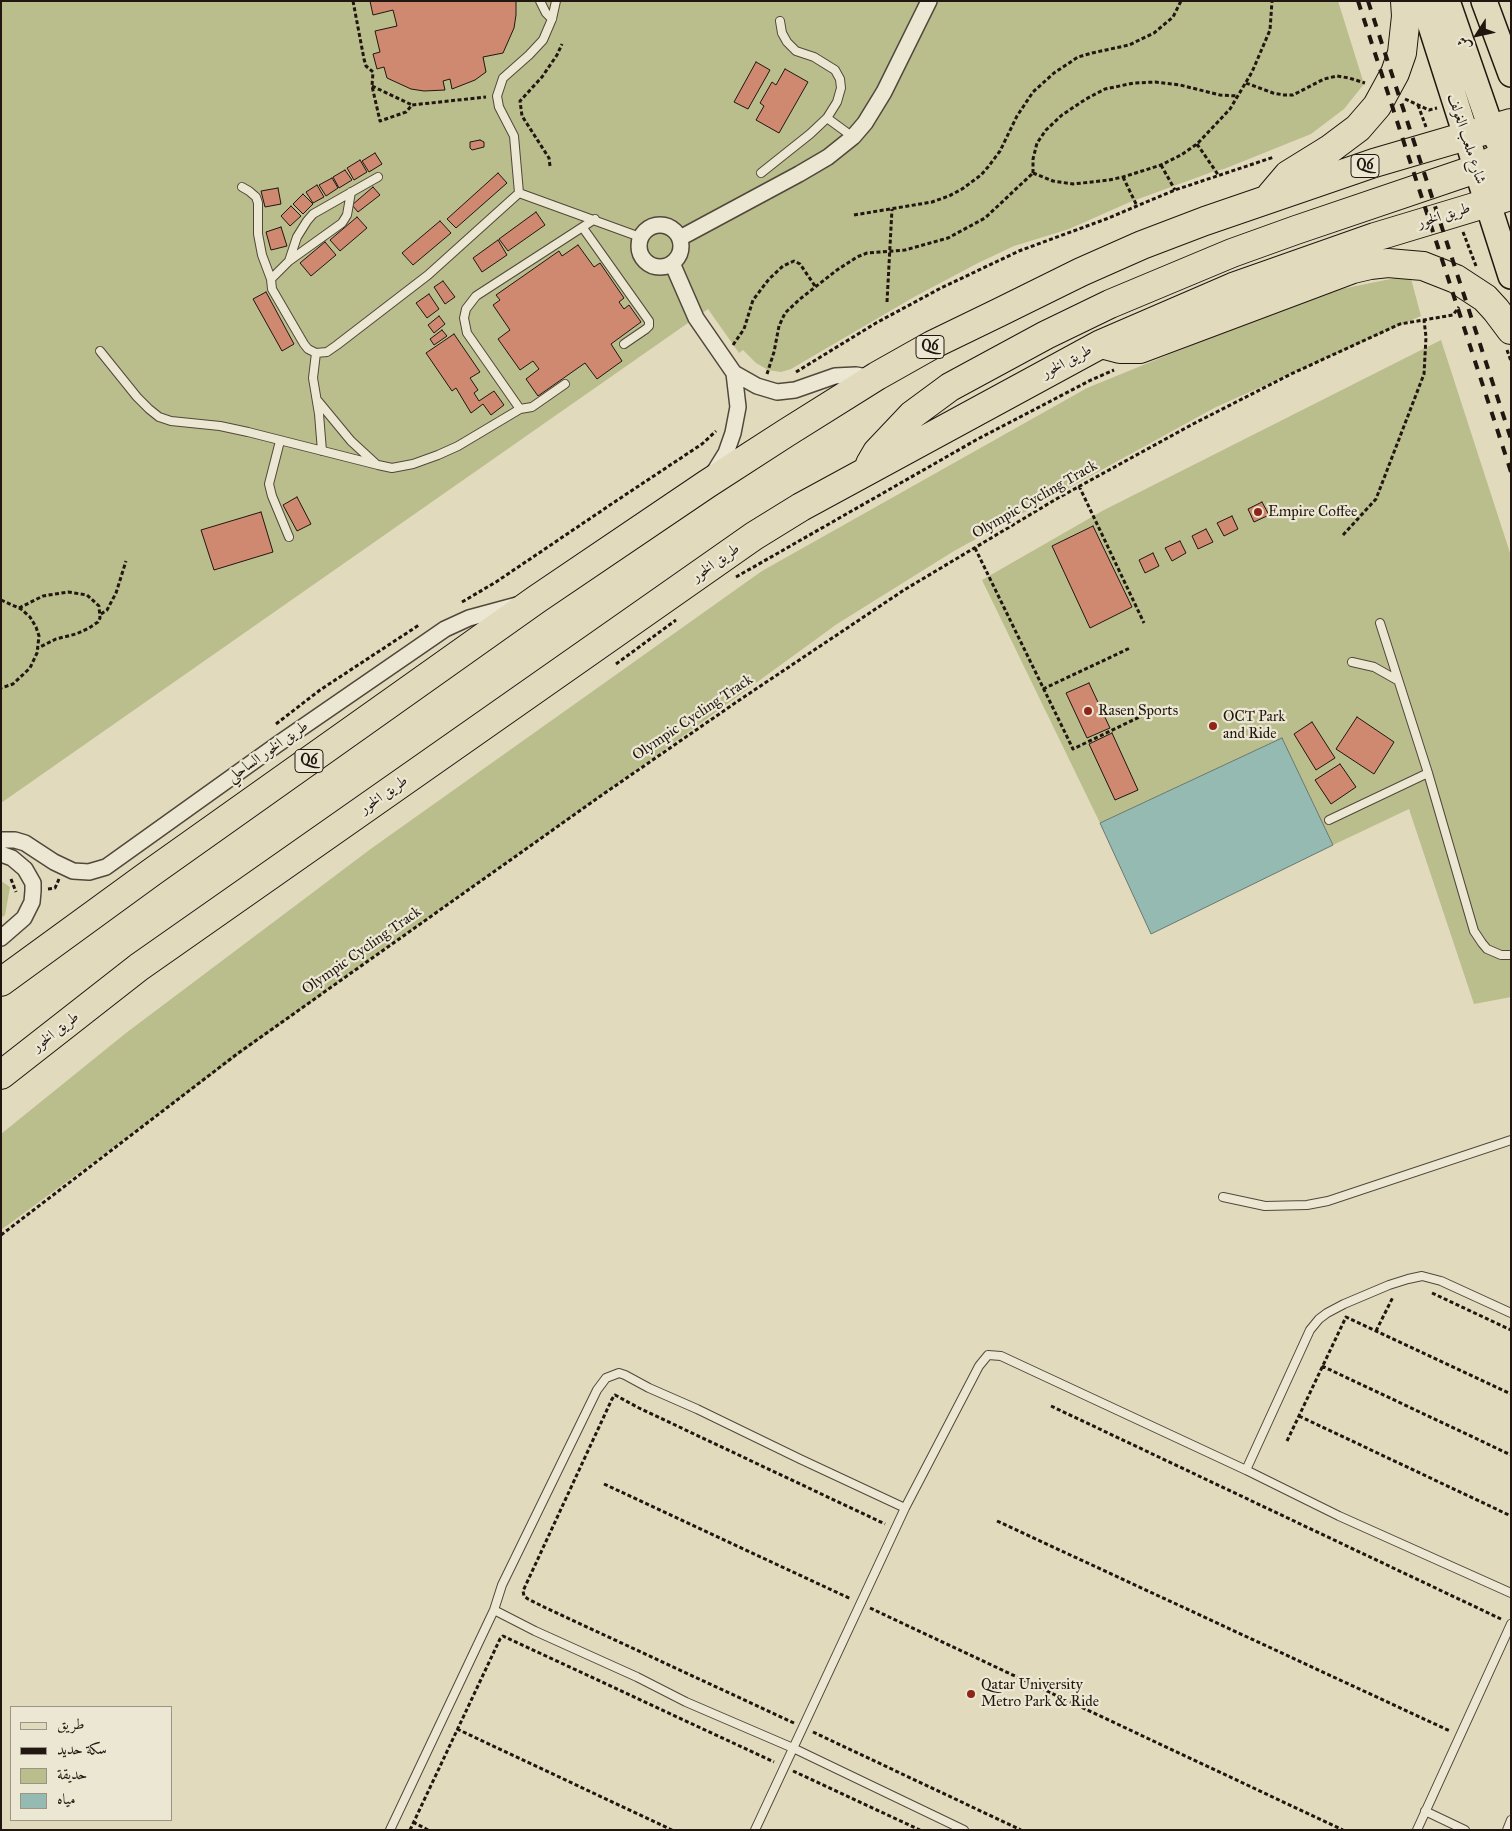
<!DOCTYPE html>
<html>
<head>
<meta charset="utf-8">
<style>
  body { margin:0 }
  #map { position:relative; width:1512px; height:1831px; overflow:hidden; background:#e2dabc; font-family:"IM FELL Great Primer",Amiri,serif }
  canvas { display:block }
  .frame { position:absolute; inset:0; border:2px solid #211610; pointer-events:none }
  .legend { position:absolute; left:10px; top:1706px; width:162px; height:115px; box-sizing:border-box; background:#ece7d3; border:1px solid #9b9385; margin:0; padding:6px 9px; list-style:none; font-size:15px; color:#211610 }
  .legend li { display:flex; align-items:center; gap:10px; height:25px }
  .legend b { width:25px; border:1px solid #9b9385 }
  .north { position:absolute; left:1452px; top:10px; width:50px; height:50px; -webkit-text-stroke:4px #ece7d3; paint-order:stroke; rotate:235deg; font-size:14px; font-weight:700; line-height:20px; text-align:center; color:#211610 }
  .north::after { content:''; display:block; margin:auto; width:18px; height:22px; background:#211610; clip-path:polygon(50% 0,100% 100%,50% 72%,0 100%) }
</style>
</head>
<body>
<div id="map">
<canvas width="1512" height="1831"></canvas>
<div class="frame"></div>
<ul class="legend">
<li><b style="height:6px;background:#e2dabc"></b>طريق</li>
<li><b style="height:6px;background:#211610"></b>سكة حديد</li>
<li><b style="height:14px;background:#babd8c"></b>حديقة</li>
<li><b style="height:14px;background:#95bab2"></b>مياه</li>
</ul>
<div class="north">ش</div>
</div>
<script>
const ctx = document.querySelector('canvas').getContext('2d');
ctx.lineJoin = 'round';
function fill(path, color) { ctx.fillStyle = color; ctx.fill(path, 'evenodd'); }
const toPath = rows => new Path2D(rows.map(r => 'M' + r).join(''));
function strokePath(path, color, width, dash) { ctx.strokeStyle = color; ctx.lineWidth = width; ctx.lineCap = dash ? 'butt' : 'round'; ctx.setLineDash(dash || []); ctx.stroke(path); }
function label(font, color, halo, rows, align = 'center') {
  ctx.font = font + ' "IM FELL Great Primer",Amiri,serif'; ctx.lineWidth = 4.5; ctx.setLineDash([]); ctx.textBaseline = 'middle'; ctx.strokeStyle = halo; ctx.fillStyle = color; for (const [text, x, y, turn = 0] of rows) {
    ctx.save(); ctx.translate(x, y); ctx.rotate((+turn || 0) * Math.PI / 180); ctx.textAlign = isNaN(turn) ? turn : align; if (halo) ctx.strokeText(text, 0, 0); ctx.fillText(text, 0, 0); ctx.restore();
  }
}
const green = toPath([
  [1,1,1338,1,1364,84,1344,109,1311,134,1224,169,1212,172,1130,202,1069,229,1014,246,978,263,914,297,791,369,781,372,768,370,756,363,743,350,739,353,708,309,1,803],
  [1410,275,1421,316,1216,407,954,551,837,624,602,795,349,974,1,1230,1,1134,126,1033,372,848,762,571,1087,388,1317,294],
  [1441,340,1511,556,1511,997,1474,1004,1409,809,1333,845,1282,738,1100,823,982,580,1104,510],
  [1,881,10,887,5,915,1,918]
]);
const water = toPath([
  [1282,738,1333,845,1151,934,1100,823,1282,738]
]);
const building = toPath([
  [370,1,516,1,516,15,514,28,503,53,483,57,486,72,475,80,452,89,450,79,443,81,445,90,424,91,411,89,387,78,384,67,377,69,373,54,380,52,375,31,397,26,393,10,373,15,370,1],
  [756,62,770,70,748,109,734,102,756,62],
  [785,69,808,82,779,133,756,120,764,106,760,103,772,82,776,85,785,69],
  [480,140,484,142,484,147,472,150,470,148,470,142,480,140],
  [375,153,382,164,369,172,362,161,375,153],
  [360,160,367,172,354,180,347,168,360,160],
  [345,170,352,180,339,188,333,177,345,170],
  [498,173,507,183,456,228,447,219,498,173],
  [332,178,338,188,326,196,319,185,332,178],
  [317,185,324,197,313,203,306,192,317,185],
  [373,187,380,195,358,212,352,205,373,187],
  [278,188,281,204,265,207,261,191,278,188],
  [303,194,313,204,303,214,293,204,303,194],
  [291,206,301,216,290,226,281,216,291,206],
  [536,212,545,225,508,251,499,239,536,212],
  [357,217,367,228,340,251,330,240,357,217],
  [440,221,451,233,413,265,402,253,440,221],
  [281,227,287,246,271,250,266,232,281,227],
  [498,240,507,255,482,272,473,258,498,240],
  [325,242,336,255,311,276,300,263,325,242],
  [578,245,594,267,600,263,624,298,619,302,624,309,629,305,641,322,611,344,622,361,597,379,585,363,538,396,526,379,539,369,533,361,520,370,498,339,510,330,493,305,500,300,496,295,559,251,562,256,578,245],
  [443,281,455,297,445,304,434,287,443,281],
  [266,292,294,344,282,351,253,299,266,292],
  [429,294,439,309,427,318,416,303,429,294],
  [439,316,445,324,434,333,428,325,439,316],
  [442,330,447,336,434,345,430,339,442,330],
  [454,334,480,372,470,378,478,390,474,393,479,401,494,391,504,405,491,415,483,404,471,413,456,388,452,391,426,353,454,334],
  [297,497,311,524,297,531,283,505,297,497],
  [1262,502,1269,515,1254,522,1248,509,1262,502],
  [261,512,273,552,214,570,201,530,261,512],
  [1232,516,1238,529,1224,536,1217,523,1232,516],
  [1093,526,1132,607,1090,628,1052,546,1093,526],
  [1206,529,1213,542,1198,549,1192,536,1206,529],
  [1180,541,1186,553,1172,561,1165,548,1180,541],
  [1153,553,1159,566,1145,573,1139,560,1153,553],
  [1089,683,1110,728,1087,738,1066,693,1089,683],
  [1357,717,1394,742,1374,774,1336,749,1357,717],
  [1312,722,1335,758,1316,770,1294,734,1312,722],
  [1112,733,1138,790,1115,800,1089,744,1112,733],
  [1340,764,1356,787,1331,804,1315,780,1340,764]
]);
const path = toPath([
  [353,1,364,59,366,66,373,72,372,86,380,121,406,112,412,105,486,97],
  [1246,83,1273,93,1284,95,1293,95,1324,79,1337,76,1349,78,1365,83],
  [372,86,412,105],
  [1405,99,1429,110,1437,108],
  [1418,105,1426,127],
  [1197,144,1219,176],
  [1161,165,1175,190],
  [550,166,549,158,522,116,520,101,542,77,557,55,562,44],
  [1033,173,1053,181,1073,184,1109,180,1123,177,1161,165,1181,155,1197,144,1230,109,1252,72,1270,30,1272,1],
  [1033,173,1033,159,1037,143,1046,130,1062,115,1086,99,1105,89,1134,83,1155,82,1180,85,1220,95,1238,96],
  [1123,177,1137,206],
  [854,215,932,202,949,196,962,189,981,175,988,167,1000,151,1017,116,1033,92,1054,73,1078,57,1092,53,1129,45,1154,33,1173,17,1181,1],
  [1463,232,1476,266],
  [887,302,892,209],
  [733,345,744,329,753,300,769,279,783,266,794,261,800,264,815,286],
  [1507,350,1511,361],
  [796,372,876,323,941,288,1019,251,1106,219,1175,190,1274,157],
  [767,374,774,352,779,326,785,313,800,299,837,270,857,257,867,253,905,250,948,238,985,218,1033,173],
  [1079,486,1144,623],
  [1343,535,1376,499,1424,374,1426,337,1424,320],
  [975,548,1073,749,1158,708],
  [736,577,976,440,1091,380,1114,370],
  [1,600,21,609,30,617,36,627,39,636,37,653,30,668,13,684,1,688],
  [462,602,496,582,613,503,702,444,716,431],
  [19,608,43,596,68,592,87,595,99,606,100,618,98,622,89,628,76,634,56,639,38,648],
  [101,614,107,610,116,593,126,561],
  [616,664,676,620],
  [1043,689,1130,648],
  [276,724,320,690,419,625],
  [11,879,16,892],
  [48,889,55,888,59,879],
  [1,1235,237,1054,602,795,738,701,904,590,1058,498,1193,424,1291,374,1400,324,1453,315,1459,307],
  [1432,1293,1511,1330],
  [1376,1331,1393,1297],
  [1322,1366,1511,1455],
  [1051,1406,1501,1619],
  [1299,1416,1511,1516],
  [1287,1441,1346,1317,1511,1394],
  [604,1484,851,1599],
  [997,1521,1450,1731],
  [870,1608,1343,1830],
  [794,1723,546,1608,528,1599,524,1596,523,1591,612,1399,615,1395,639,1408,885,1524],
  [457,1729,672,1830],
  [813,1732,1021,1830],
  [793,1771,920,1830],
  [413,1822,428,1830],
  [410,1830,500,1639,503,1636,774,1762]
]);
const lane = toPath([
  [540,1,546,13,552,19],
  [827,118,853,137],
  [761,173,810,134,827,118,837,102,841,88,840,79,835,70,814,57,796,51,787,42,782,33,780,21],
  [242,187,249,191,256,197,258,203,258,234,262,255,271,279],
  [351,192,347,215,342,223,289,261,271,279,272,289,304,344,308,349,316,353,327,352,337,345,428,275,519,193],
  [519,193,514,136,499,107,497,96,503,78,529,55,543,40,552,19,556,1],
  [519,193,640,237],
  [583,228,649,321,649,326,646,329,624,344],
  [289,261,297,237,307,221,313,214,378,177],
  [100,351,137,397,149,409,159,417,171,421,220,426,248,432,378,465,392,468,413,464,438,455,458,446,520,409,532,407,565,384],
  [316,353,313,378,319,414,322,451],
  [318,401,351,441,376,464],
  [520,409,467,333,464,318,466,309,476,296,595,219],
  [280,441,269,484,272,496,289,537],
  [1380,623,1428,773,1474,931,1482,943,1487,949,1501,955,1511,955],
  [1352,662,1374,667,1397,680],
  [1329,820,1428,773],
  [1223,1197,1265,1206,1307,1205,1328,1201,1511,1140],
  [1246,1470,1310,1330,1319,1319,1327,1313,1344,1304,1389,1285,1408,1279,1422,1276,1441,1281,1511,1313],
  [494,1610,535,1631,637,1677,686,1702,793,1748,964,1830],
  [1425,1811,1465,1830],
  [390,1830,494,1610,502,1585,597,1390,606,1378,619,1373,625,1375,649,1388,697,1409,800,1459,905,1508],
  [755,1830,905,1508,979,1366,988,1355,1001,1356,1246,1470,1339,1516,1511,1593],
  [1417,1830,1511,1624],
  [1507,1830,1511,1820]
]);
const street = toPath([
  '639 246a21 21 0 1 1 42 0a21 21 0 1 1-42 0Z',
  [680,238,799,174,828,157,853,137,865,123,884,92,929,1],
  [672,263,696,318,734,373,757,386,777,392,795,390,835,376,856,375,873,378],
  [713,474,726,453,733,433,738,407,734,373],
  [1,840,15,840,25,843,54,862,73,871,89,872,106,867,278,744,445,629,469,618,517,605],
  [1,854,12,858,25,869,33,883,33,891,32,902,24,918,1,938]
]);
const primary = toPath([
  [1423,1,1511,276],
  [1447,1,1491,128,1501,146],
  [1484,1,1511,74],
  [1487,203,1501,182,1511,172]
]);
const highway = toPath([
  [1271,195,1288,175,1330,149,1358,128,1377,106,1395,73,1402,53,1406,16,1405,1],
  [1101,344,1120,349,1140,349,1353,269,1370,265,1388,263,1423,266,1456,279,1485,298,1496,310,1511,330],
  [870,464,877,452,912,415,950,387,1046,335,1110,304,1232,253,1296,230,1476,169,1499,158,1511,146],
  [1,982,152,872,537,599,707,484,786,433,877,376,932,345,998,313,1081,272,1142,245,1205,221,1374,163,1511,123],
  [1,1075,139,967,754,536,801,507,1101,344,1233,287,1375,237,1511,196]
]);
const rail = toPath([
  [1358,1,1511,472],
  [1368,1,1511,439]
]);
const markers = [
  [1258,512,5,"#8f2418"],
  [1088,711,5,"#8f2418"],
  [1213,726,5,"#8f2418"],
  [971,1694,5,"#8f2418"]
];
const shields = [
  [1365,166,28],
  [930,347,28],
  [309,761,28]
];
const shieldNames = [
  ["Q6",1365,166],
  ["Q6",930,347],
  ["Q6",309,761]
];
const streetNames = [
  ["شارع ملعب الغولف",1466,139,72],
  ["طريق الخور",1444,216,-17],
  ["طريق الخور",1067,362,-28],
  ["Olympic Cycling Track",1035,500,-30],
  ["طريق الخور",716,563,-35],
  ["Olympic Cycling Track",693,718,-34],
  ["طريق الخور الساحلي",268,752,-35],
  ["طريق الخور",384,795,-35],
  ["Olympic Cycling Track",362,951,-35],
  ["طريق الخور",56,1032,-38]
];
const poiNames = [
  ["Empire Coffee",1268,512],
  ["Rasen Sports",1098,711],
  ["OCT Park",1223,717],
  ["and Ride",1223,734],
  ["Qatar University",981,1685],
  ["Metro Park & Ride",981,1702]
];
fill(green, '#babd8c');
fill(water, '#95bab2');
strokePath(water, '#677871', 1);
fill(building, '#d08971');
strokePath(building, '#211610', 1);
strokePath(lane, '#51473b', 10);
strokePath(street, '#51473b', 18);
strokePath(primary, '#211610', 28);
strokePath(highway, '#211610', 30);
strokePath(path, '#211610', 3, [4, 2.5]);
strokePath(lane, '#ece7d3', 8);
strokePath(street, '#ece7d3', 15);
strokePath(primary, '#e2dabc', 25);
strokePath(highway, '#e2dabc', 28);
strokePath(rail, '#211610', 4, [9, 9]);
for (const [x, y, r, color] of markers) { const dot = new Path2D(); dot.arc(x, y, r, 0, 2 * Math.PI); ctx.fillStyle = color; ctx.fill(dot); strokePath(dot, '#ece7d3', 2); }
for (const [x, y, w] of shields) { const box = new Path2D(); box.roundRect(x - w / 2, y - 11.5, w, 23, 4); ctx.fillStyle = '#ece7d3'; ctx.fill(box); strokePath(box, '#211610', 1); }
label('bold 14px', '#211610', null, shieldNames);
label('15px', '#211610', '#ece7d3', streetNames);
label('15px', '#211610', '#ece7d3', poiNames, 'left');
</script>
</body>
</html>
